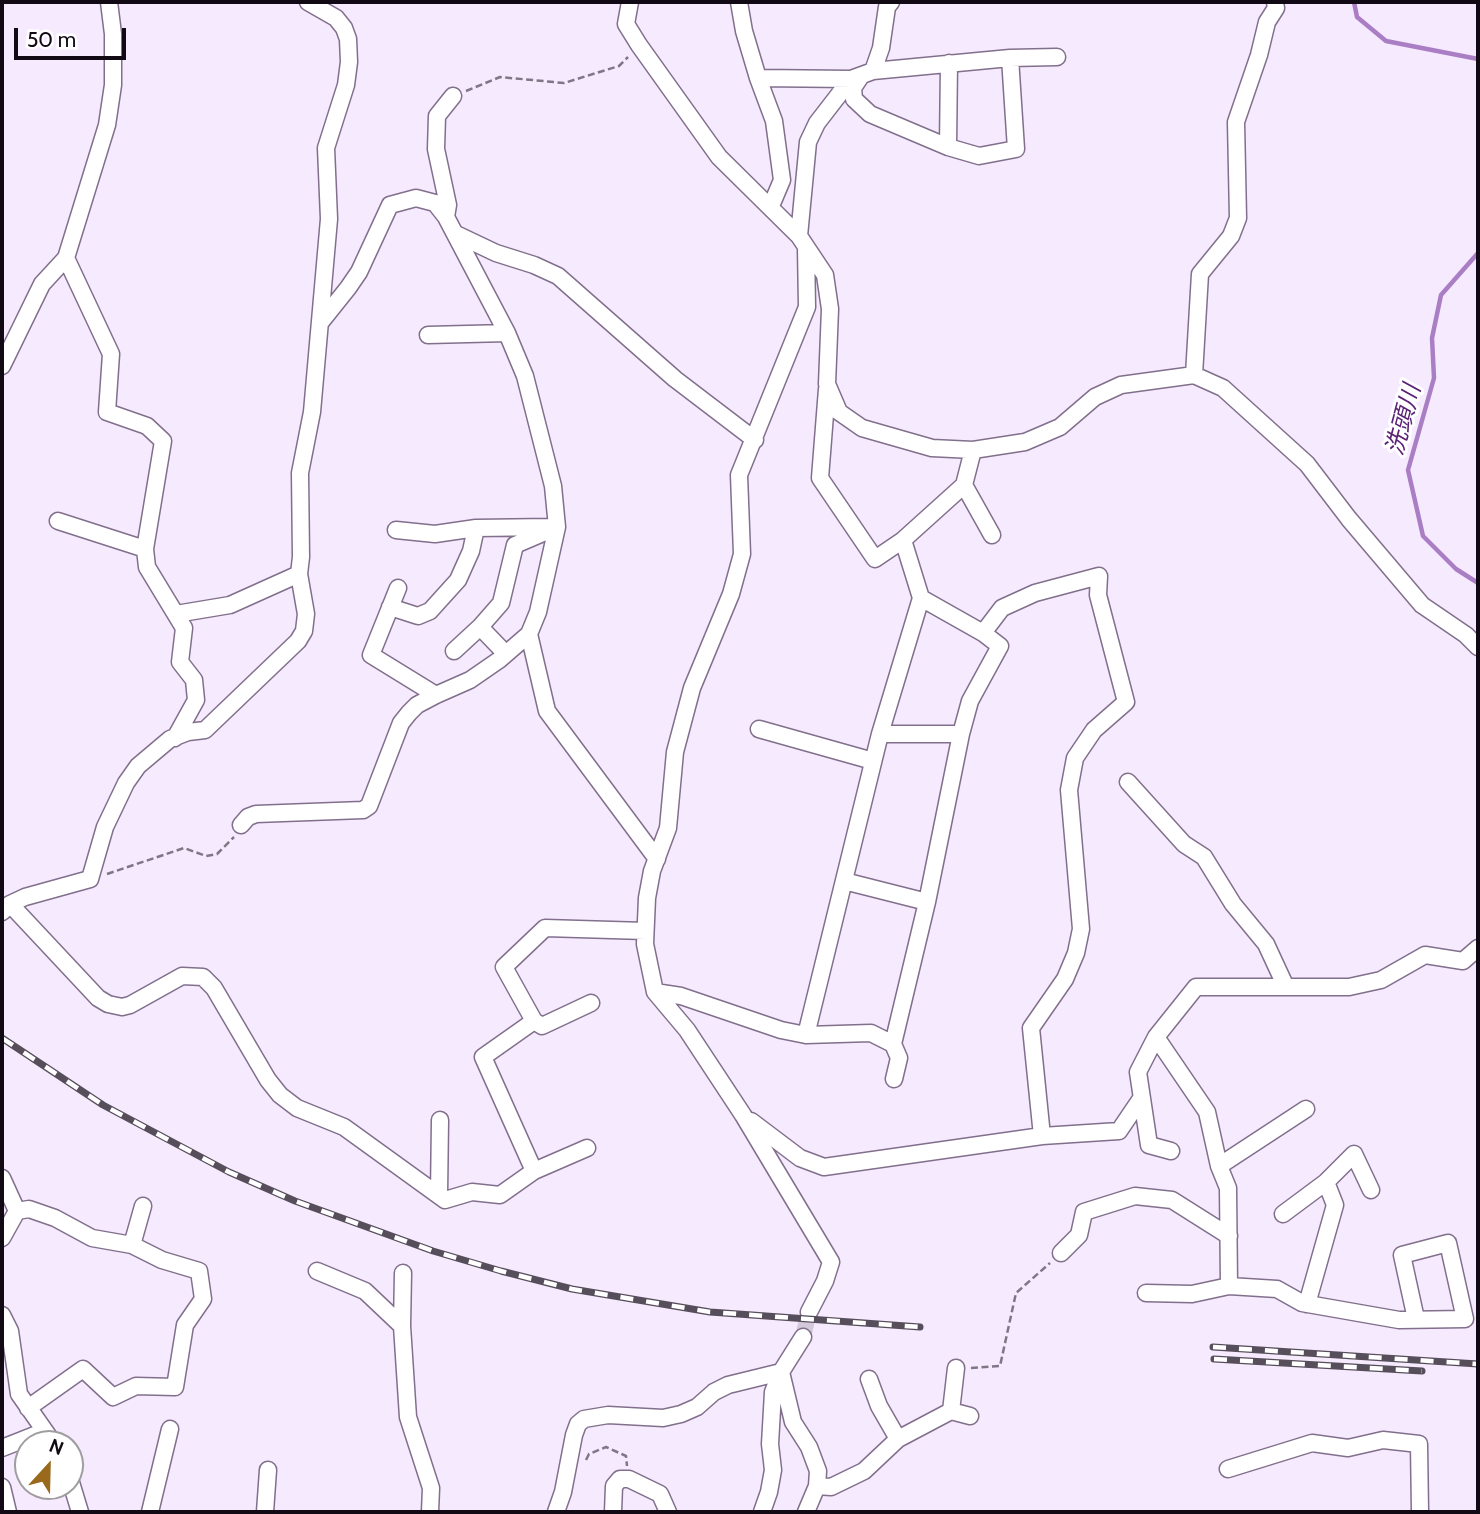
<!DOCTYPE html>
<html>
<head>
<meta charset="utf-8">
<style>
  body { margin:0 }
  #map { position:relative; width:1480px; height:1514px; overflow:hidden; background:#f6eafe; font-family:Cabin,sans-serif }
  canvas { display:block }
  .frame { position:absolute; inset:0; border:4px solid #110a15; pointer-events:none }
  .north { position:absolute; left:14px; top:1430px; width:70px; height:70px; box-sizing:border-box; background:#fff; border:2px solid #a09da1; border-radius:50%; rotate:22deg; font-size:19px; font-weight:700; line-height:28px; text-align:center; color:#110a15 }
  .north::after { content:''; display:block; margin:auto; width:24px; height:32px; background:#996a1b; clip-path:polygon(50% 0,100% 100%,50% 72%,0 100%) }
  .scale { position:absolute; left:14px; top:28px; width:112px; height:32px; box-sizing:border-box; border:4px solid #110a15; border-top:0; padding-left:9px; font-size:21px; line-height:24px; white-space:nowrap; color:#110a15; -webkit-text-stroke:5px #fff; paint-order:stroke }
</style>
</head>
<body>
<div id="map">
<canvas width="1480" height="1514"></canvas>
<div class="frame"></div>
<div class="north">N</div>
<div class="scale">50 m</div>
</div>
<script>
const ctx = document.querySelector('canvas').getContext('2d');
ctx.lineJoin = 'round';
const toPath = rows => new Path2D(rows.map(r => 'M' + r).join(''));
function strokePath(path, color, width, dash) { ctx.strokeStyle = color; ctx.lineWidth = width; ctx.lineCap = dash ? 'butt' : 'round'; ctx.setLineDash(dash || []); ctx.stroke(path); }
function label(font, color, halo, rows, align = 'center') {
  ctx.font = font + ' Cabin,"Noto Sans JP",sans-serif'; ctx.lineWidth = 6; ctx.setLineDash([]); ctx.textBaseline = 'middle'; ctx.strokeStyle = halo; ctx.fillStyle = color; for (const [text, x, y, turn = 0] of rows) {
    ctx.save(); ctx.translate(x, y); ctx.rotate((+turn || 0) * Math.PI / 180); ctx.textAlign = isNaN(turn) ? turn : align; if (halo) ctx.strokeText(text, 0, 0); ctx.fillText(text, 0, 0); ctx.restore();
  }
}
const stream = toPath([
  [1354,2,1357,17,1386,41,1478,59],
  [1478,253,1441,295,1432,338,1434,378,1408,470,1423,536,1456,569,1478,583]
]);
const minorTunnel = toPath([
  [803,1337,809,1312]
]);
const path = toPath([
  [466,91,500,77,564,83,619,66,628,57],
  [107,874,184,848,206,856,217,854,234,837],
  [971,1368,1000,1366,1016,1293,1050,1263],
  [586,1460,589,1454,606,1447,626,1456,627,1466]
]);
const minor = toPath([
  [630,2,626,24,639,45,719,157,799,236,825,275,830,309,827,384,839,412,862,428,932,448,973,450,1025,442,1060,427,1095,397,1121,385,1194,375,1223,388,1307,464,1349,519,1422,605,1466,635,1478,647],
  [739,2,744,31,758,78,774,121,782,180,771,206],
  [873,71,881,48,887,7,891,2],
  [861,76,853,88,854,99,870,114,948,147,979,156,1016,149,1010,58],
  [758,78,851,79,873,71,1010,58,1057,57],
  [453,96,437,116,436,149,448,205,446,217,507,333,525,376,553,486,557,527,538,612,529,634,547,711,657,859],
  [948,147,949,63],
  [456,234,496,253,534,265,558,276,675,379,755,440],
  [799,236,808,142,817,123,851,79],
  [806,248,807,307,739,475,742,554,731,594,692,688,675,752,668,828,652,871,647,898,645,944,655,992,687,1030,743,1115,831,1262,825,1281,809,1312],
  [66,258,111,354,107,412,147,426,163,441,145,549,147,567,184,628,180,662,194,680,196,700,175,738],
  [320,323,348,288,359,272,390,205,416,198,435,203,446,217],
  [428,335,507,333],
  [2,366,42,284,66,258,107,125,113,85,113,34,109,2],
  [1194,375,1200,274,1231,236,1238,218,1236,122,1259,55,1267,22,1276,8,1275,2],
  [827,389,820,478,875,559,903,540],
  [973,450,964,485,992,535],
  [58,521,145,549],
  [396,530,435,534,476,528,550,527],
  [398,588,371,655,436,695],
  [390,607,418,616,430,611,458,580,471,551,476,528],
  [176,614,230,605,299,574],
  [480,627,506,654],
  [983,633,1002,608,1035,593,1099,576,1098,595,1126,702,1094,730,1075,758,1069,790,1081,929,1076,953,1065,979,1031,1028,1042,1136],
  [454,651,480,627,501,603,515,545,557,527],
  [759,729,873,761],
  [880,734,961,734],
  [1128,782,1184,844,1204,857,1233,904,1266,944,1285,985],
  [241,825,248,817,256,814,363,810,369,806,401,723,409,713,417,705,436,695,470,680,499,660,529,634],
  [844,881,927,902],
  [10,904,98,998,108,1004,122,1007,130,1005,182,976,203,977,214,988,268,1080,280,1095,297,1108,344,1127,445,1200,472,1192,500,1195,534,1171,587,1148],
  [2,912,10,904,25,897,90,879,105,827,126,783,138,766,170,739,188,732,205,730,298,641,304,631,306,614,299,574,301,557,300,473,312,412,329,219,326,148,346,85,349,62,348,39,344,28,336,18,308,2],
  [655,992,681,996,781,1030,806,1035,871,1033,893,1044,899,1058,894,1079],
  [591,1003,542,1026,534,1021,504,967,545,928,645,931],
  [534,1021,483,1057,534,1171],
  [806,1035,880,734,921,598,903,540,964,485],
  [1156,1037,1207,1112,1219,1166,1228,1188,1229,1286],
  [893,1044,927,902,961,734,970,701,1000,646,983,633,921,598],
  [751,1121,800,1158,824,1167,1042,1136,1119,1131,1140,1100],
  [1171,1151,1149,1145,1138,1072,1156,1037,1196,987,1349,987,1381,980,1425,955,1463,961,1478,948],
  [1219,1166,1306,1109],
  [2,1178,17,1211,2,1238],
  [439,1195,440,1120],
  [17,1211,29,1209,55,1218,92,1238,132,1245,162,1260,199,1271,203,1299,185,1325,175,1387,136,1386,113,1397,83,1369,28,1408],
  [1283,1214,1326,1182,1354,1154,1371,1190],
  [132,1245,143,1206],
  [1061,1253,1079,1235,1084,1212,1135,1196,1172,1200,1229,1236],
  [317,1271,365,1291,402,1326],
  [403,1273,402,1326,408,1417,431,1488,430,1512],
  [1146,1293,1192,1294,1229,1286,1277,1289,1302,1303,1399,1320,1465,1319,1448,1243,1402,1255,1416,1319],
  [1307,1304,1335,1205,1326,1182],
  [2,1315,10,1331,19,1394,54,1444],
  [781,1372,793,1422,809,1447,818,1471,817,1486,806,1512],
  [869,1379,879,1406,898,1439],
  [951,1411,970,1416],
  [2,1448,45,1431],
  [1228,1469,1312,1443,1348,1448,1383,1440,1419,1444,1420,1512],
  [70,1479,80,1512],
  [817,1486,831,1487,864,1471,898,1439,951,1411,956,1368],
  [2,1487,8,1512],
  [150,1512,170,1429],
  [265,1512,268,1470],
  [556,1512,563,1492,574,1435,578,1424,584,1419,608,1415,663,1418,681,1414,697,1407,714,1392,728,1385,781,1372],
  [613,1512,614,1486,620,1479,629,1479,660,1494,668,1512],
  [762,1512,769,1492,773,1470,770,1444,773,1392,781,1372,803,1337]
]);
const rail = toPath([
  [2,1038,103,1105,229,1172,295,1201,433,1251,501,1271,572,1289,710,1312,920,1327],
  [1213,1347,1478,1364],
  [1214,1359,1422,1371]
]);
const waterNames = [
  ["洗頭川",1404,420,-75]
];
strokePath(stream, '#aa7ec4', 4.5);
strokePath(minorTunnel, '#d4c8db', 16, [16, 8]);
strokePath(minor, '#816f8c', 19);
strokePath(path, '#807786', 2.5, [7, 3.5]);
strokePath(minor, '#fff', 16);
strokePath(rail, '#564e5b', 7);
strokePath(rail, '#fff', 4.5, [13]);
label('italic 24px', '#5b2276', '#fff', waterNames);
</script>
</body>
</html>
